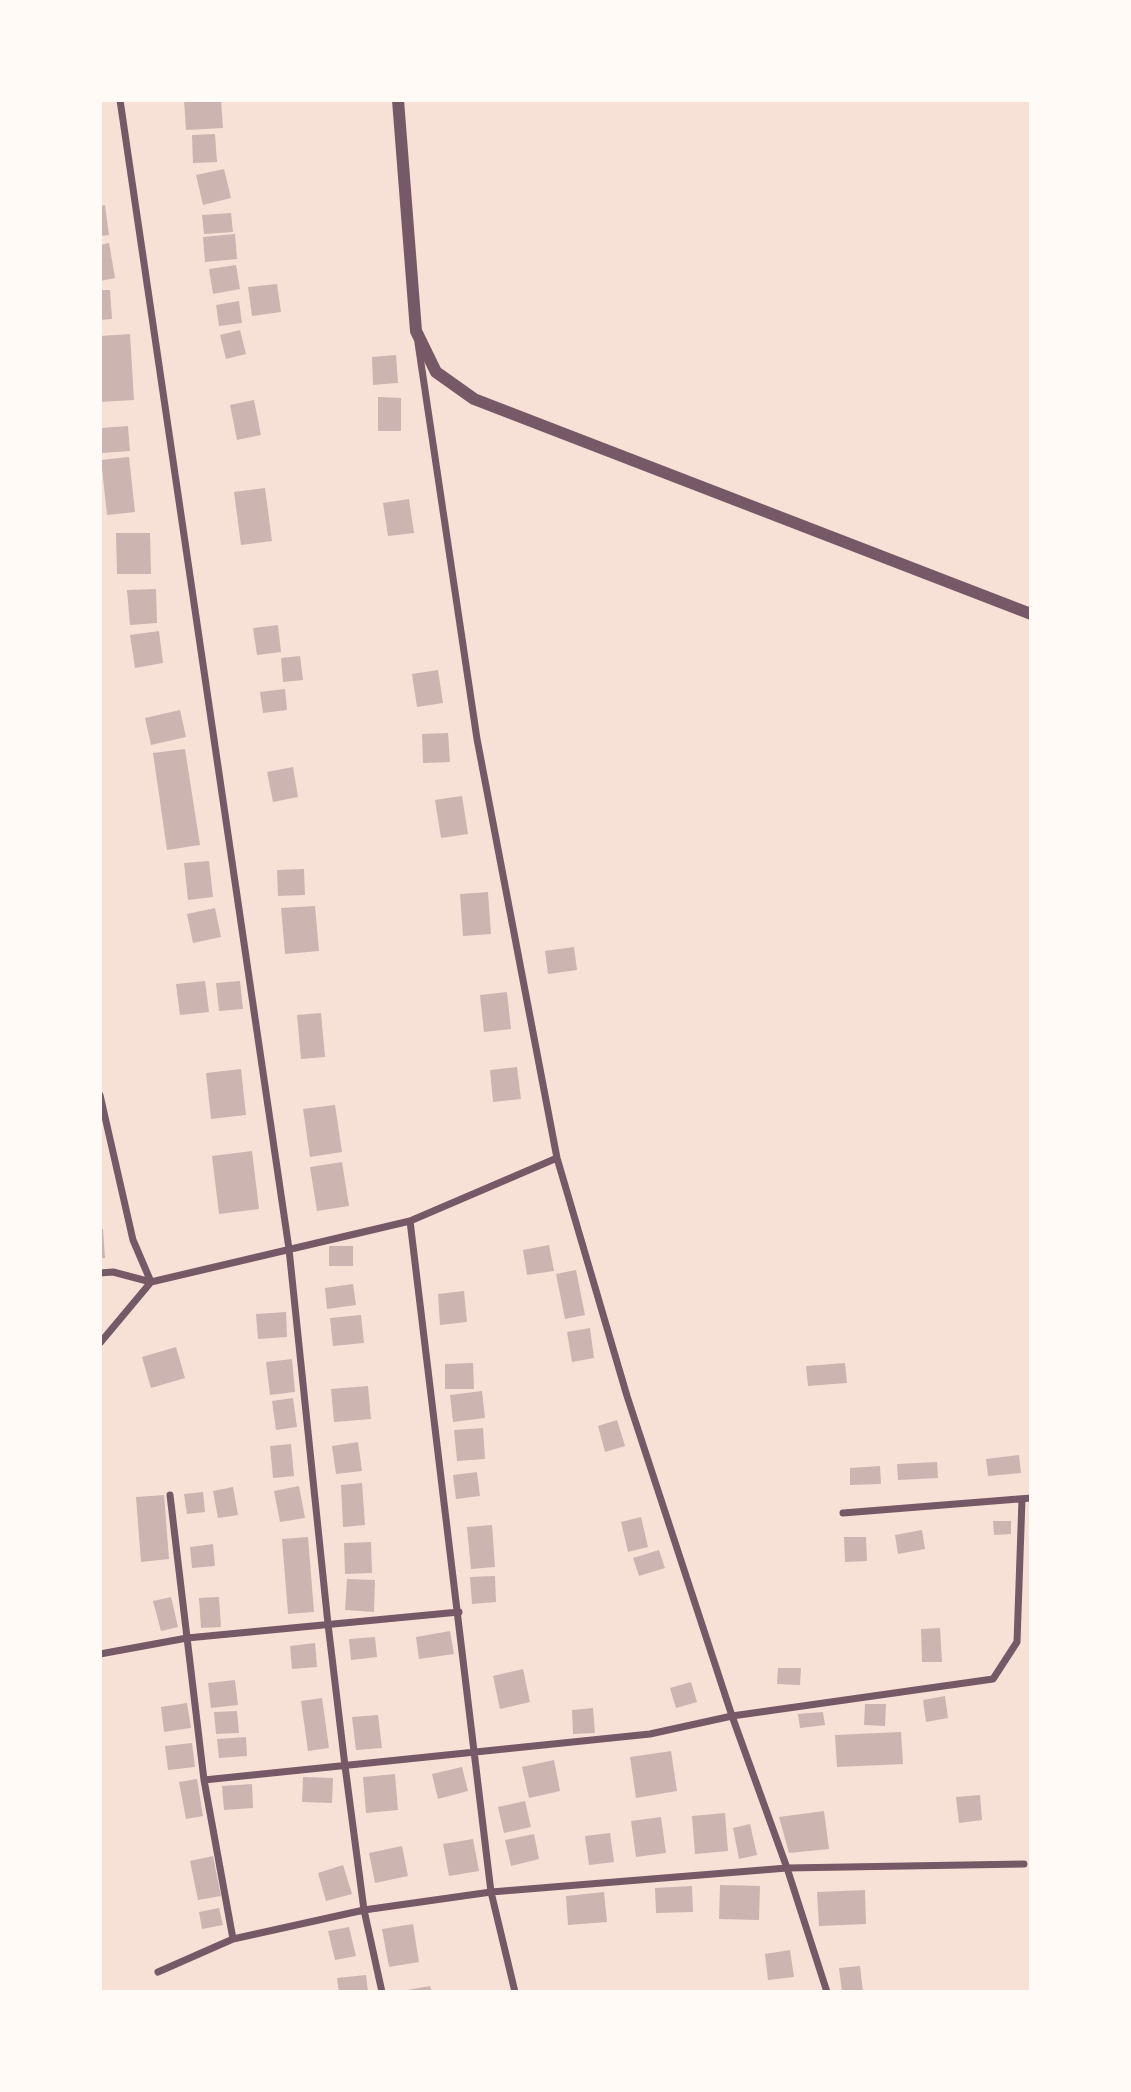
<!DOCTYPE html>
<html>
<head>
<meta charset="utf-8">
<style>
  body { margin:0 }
  #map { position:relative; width:1131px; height:2092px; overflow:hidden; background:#f7e1d7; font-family:Inter,sans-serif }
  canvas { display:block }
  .frame { position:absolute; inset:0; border:102px solid #fffaf5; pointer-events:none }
</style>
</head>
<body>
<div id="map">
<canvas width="1131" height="2092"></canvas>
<div class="frame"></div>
</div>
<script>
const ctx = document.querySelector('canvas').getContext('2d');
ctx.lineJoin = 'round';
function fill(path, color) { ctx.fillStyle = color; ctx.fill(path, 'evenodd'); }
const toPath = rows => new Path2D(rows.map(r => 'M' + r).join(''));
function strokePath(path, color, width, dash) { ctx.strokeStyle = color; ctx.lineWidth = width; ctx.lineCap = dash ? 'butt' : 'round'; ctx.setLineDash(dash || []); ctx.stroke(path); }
const building = toPath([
  [184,100,221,100,223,128,186,130],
  [215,134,217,162,193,163,192,135],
  [224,169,231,198,203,205,196,175],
  [105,205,109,235,100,236,100,206],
  [231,213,233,232,204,234,202,215],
  [235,234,237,259,205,262,203,237],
  [109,243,115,278,100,281,100,245],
  [236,265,240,289,213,294,209,269],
  [277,284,281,312,252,316,248,287],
  [100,290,110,290,112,319,100,320],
  [239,301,242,323,219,326,216,305],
  [240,330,246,354,226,359,220,335],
  [130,334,134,400,100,402,100,336],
  [396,355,398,383,373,385,372,357],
  [378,397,401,398,401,431,378,431],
  [254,400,261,435,237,440,230,405],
  [128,426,130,451,102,453,101,428],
  [129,457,135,512,107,515,101,460],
  [265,488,272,541,241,545,234,492],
  [409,499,414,533,388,536,383,503],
  [116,533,150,533,151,574,117,574],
  [156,589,157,623,130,625,127,590],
  [278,625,281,652,257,655,253,628],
  [159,631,163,663,135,668,130,635],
  [300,656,303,680,283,682,281,658],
  [438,670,443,703,417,707,412,674],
  [285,689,287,710,263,713,260,692],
  [180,710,186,737,151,745,145,718],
  [448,733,450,762,423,763,422,734],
  [185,749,200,845,167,850,153,753],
  [293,767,298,797,273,802,267,772],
  [462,796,468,834,441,838,435,800],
  [209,861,213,897,188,900,184,863],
  [304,869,305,895,278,896,277,870],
  [488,892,491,934,463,936,460,894],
  [315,906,319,951,285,954,281,908],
  [215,908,221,937,193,943,187,914],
  [574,947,577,970,548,974,545,951],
  [205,981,209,1012,180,1015,176,984],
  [240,981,243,1009,219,1011,216,983],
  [507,992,511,1029,484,1032,480,995],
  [321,1013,325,1057,301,1059,297,1015],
  [517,1067,521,1099,493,1102,490,1070],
  [241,1069,246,1115,211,1119,206,1073],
  [335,1105,342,1152,310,1157,303,1109],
  [252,1151,259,1209,219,1214,212,1156],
  [342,1162,349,1206,317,1211,310,1167],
  [100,1229,103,1229,105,1258,100,1258],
  [549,1245,554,1271,527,1275,523,1250],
  [329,1246,353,1246,353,1266,329,1266],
  [576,1270,585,1315,565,1319,556,1274],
  [353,1284,356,1305,327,1309,325,1288],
  [464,1291,467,1322,440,1325,438,1294],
  [286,1312,287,1337,258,1339,256,1314],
  [361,1315,364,1343,333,1346,330,1318],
  [590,1328,594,1358,572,1362,567,1332],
  [176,1347,185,1378,151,1388,142,1357],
  [292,1359,295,1392,270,1395,266,1362],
  [473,1363,474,1389,445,1389,445,1364],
  [845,1363,847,1383,808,1386,806,1366],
  [368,1386,371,1419,334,1422,331,1389],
  [482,1391,485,1418,453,1422,450,1395],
  [293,1398,297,1427,276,1430,272,1401],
  [617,1420,625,1446,605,1452,598,1426],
  [483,1428,485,1459,457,1461,454,1430],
  [358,1442,362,1471,336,1474,332,1446],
  [291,1444,294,1476,273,1478,270,1446],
  [1019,1455,1021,1473,988,1476,986,1459],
  [937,1462,938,1478,898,1480,897,1464],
  [880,1466,881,1484,850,1485,850,1468],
  [477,1472,480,1496,456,1499,453,1475],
  [362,1483,365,1525,343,1527,341,1485],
  [299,1486,305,1518,280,1522,274,1491],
  [233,1487,238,1515,218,1518,213,1491],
  [203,1492,205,1512,187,1514,184,1494],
  [164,1495,169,1559,141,1562,136,1497],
  [641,1517,648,1547,628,1552,621,1522],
  [993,1521,1011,1521,1011,1534,994,1535],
  [492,1525,495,1567,471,1569,467,1527],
  [922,1530,925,1549,898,1554,895,1535],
  [308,1537,314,1612,288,1614,282,1539],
  [844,1537,866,1537,867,1561,845,1562],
  [371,1542,372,1573,345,1574,344,1543],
  [213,1544,215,1566,192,1568,190,1547],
  [659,1550,665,1568,639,1576,633,1558],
  [495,1576,496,1602,472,1604,470,1577],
  [347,1579,375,1580,374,1612,345,1610],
  [171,1597,178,1627,161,1631,153,1601],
  [219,1597,221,1627,201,1628,199,1598],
  [940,1628,942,1662,922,1662,921,1629],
  [450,1631,454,1654,419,1659,416,1637],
  [375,1637,377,1657,351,1660,349,1639],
  [315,1643,317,1667,292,1669,290,1646],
  [778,1668,801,1668,800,1685,777,1684],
  [523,1669,530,1702,500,1709,493,1676],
  [235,1680,238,1705,211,1708,208,1683],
  [691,1682,697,1702,676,1708,670,1688],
  [945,1696,948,1718,926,1722,923,1700],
  [322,1698,329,1748,308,1751,301,1701],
  [187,1703,191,1728,164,1732,161,1707],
  [865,1704,886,1704,885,1726,864,1725],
  [593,1708,595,1733,573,1734,572,1710],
  [237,1711,239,1733,216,1734,214,1712],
  [823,1712,825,1725,800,1728,798,1714],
  [378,1715,382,1748,356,1750,352,1717],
  [901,1732,903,1764,837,1767,835,1735],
  [246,1737,247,1756,219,1758,217,1739],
  [192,1743,195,1767,168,1770,165,1746],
  [671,1751,677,1791,636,1798,630,1757],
  [554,1760,560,1791,529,1798,522,1767],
  [462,1767,468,1791,438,1799,432,1774],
  [395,1774,398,1810,366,1813,363,1777],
  [303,1777,333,1778,332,1803,302,1802],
  [197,1779,203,1816,186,1819,179,1782],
  [252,1784,253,1808,224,1810,222,1786],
  [980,1795,982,1820,959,1823,956,1797],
  [525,1801,531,1827,504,1833,498,1807],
  [824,1811,829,1849,789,1853,779,1817],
  [725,1813,728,1851,695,1854,692,1816],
  [661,1817,666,1853,636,1857,631,1821],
  [750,1824,757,1855,739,1859,733,1828],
  [610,1833,614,1862,589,1865,585,1836],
  [534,1834,539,1859,511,1866,505,1840],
  [473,1839,479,1871,449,1876,443,1844],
  [402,1846,408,1876,375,1883,369,1853],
  [213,1856,221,1896,198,1900,190,1861],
  [343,1865,352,1894,326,1901,318,1873],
  [720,1885,760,1886,759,1920,719,1919],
  [692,1886,693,1912,656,1913,655,1888],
  [865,1890,866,1924,819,1926,817,1892],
  [604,1892,607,1922,568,1925,566,1896],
  [219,1908,223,1925,202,1929,199,1912],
  [413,1924,419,1962,389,1967,382,1929],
  [349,1927,356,1956,335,1960,328,1931],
  [790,1950,794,1977,768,1980,765,1954],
  [860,1966,863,1992,842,1992,839,1968],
  [366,1975,368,1992,339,1992,337,1978],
  [430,1986,432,1992,402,1992,402,1991]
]);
const minor = toPath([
  [120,100,289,1249,328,1624,345,1766,364,1910,382,1992],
  [418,343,477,739,557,1158,627,1396,732,1716,787,1868,827,1992],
  [100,1095,133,1240,151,1282],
  [410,1221,491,1892,515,1992],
  [100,1273,113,1272,151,1282],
  [100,1343,151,1282,410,1221,557,1158],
  [170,1495,204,1780,233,1939],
  [843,1513,1031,1498],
  [100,1654,187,1638,459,1612],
  [204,1780,650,1734,732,1716,993,1679,1017,1642,1022,1499],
  [158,1972,233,1939,364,1910,491,1892,787,1868,1024,1864]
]);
const tertiary = toPath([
  [398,100,416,331,436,372,474,399,1031,614]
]);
fill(building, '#ccb4b1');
strokePath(minor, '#755966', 7);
strokePath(tertiary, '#755966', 12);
</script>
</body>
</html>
